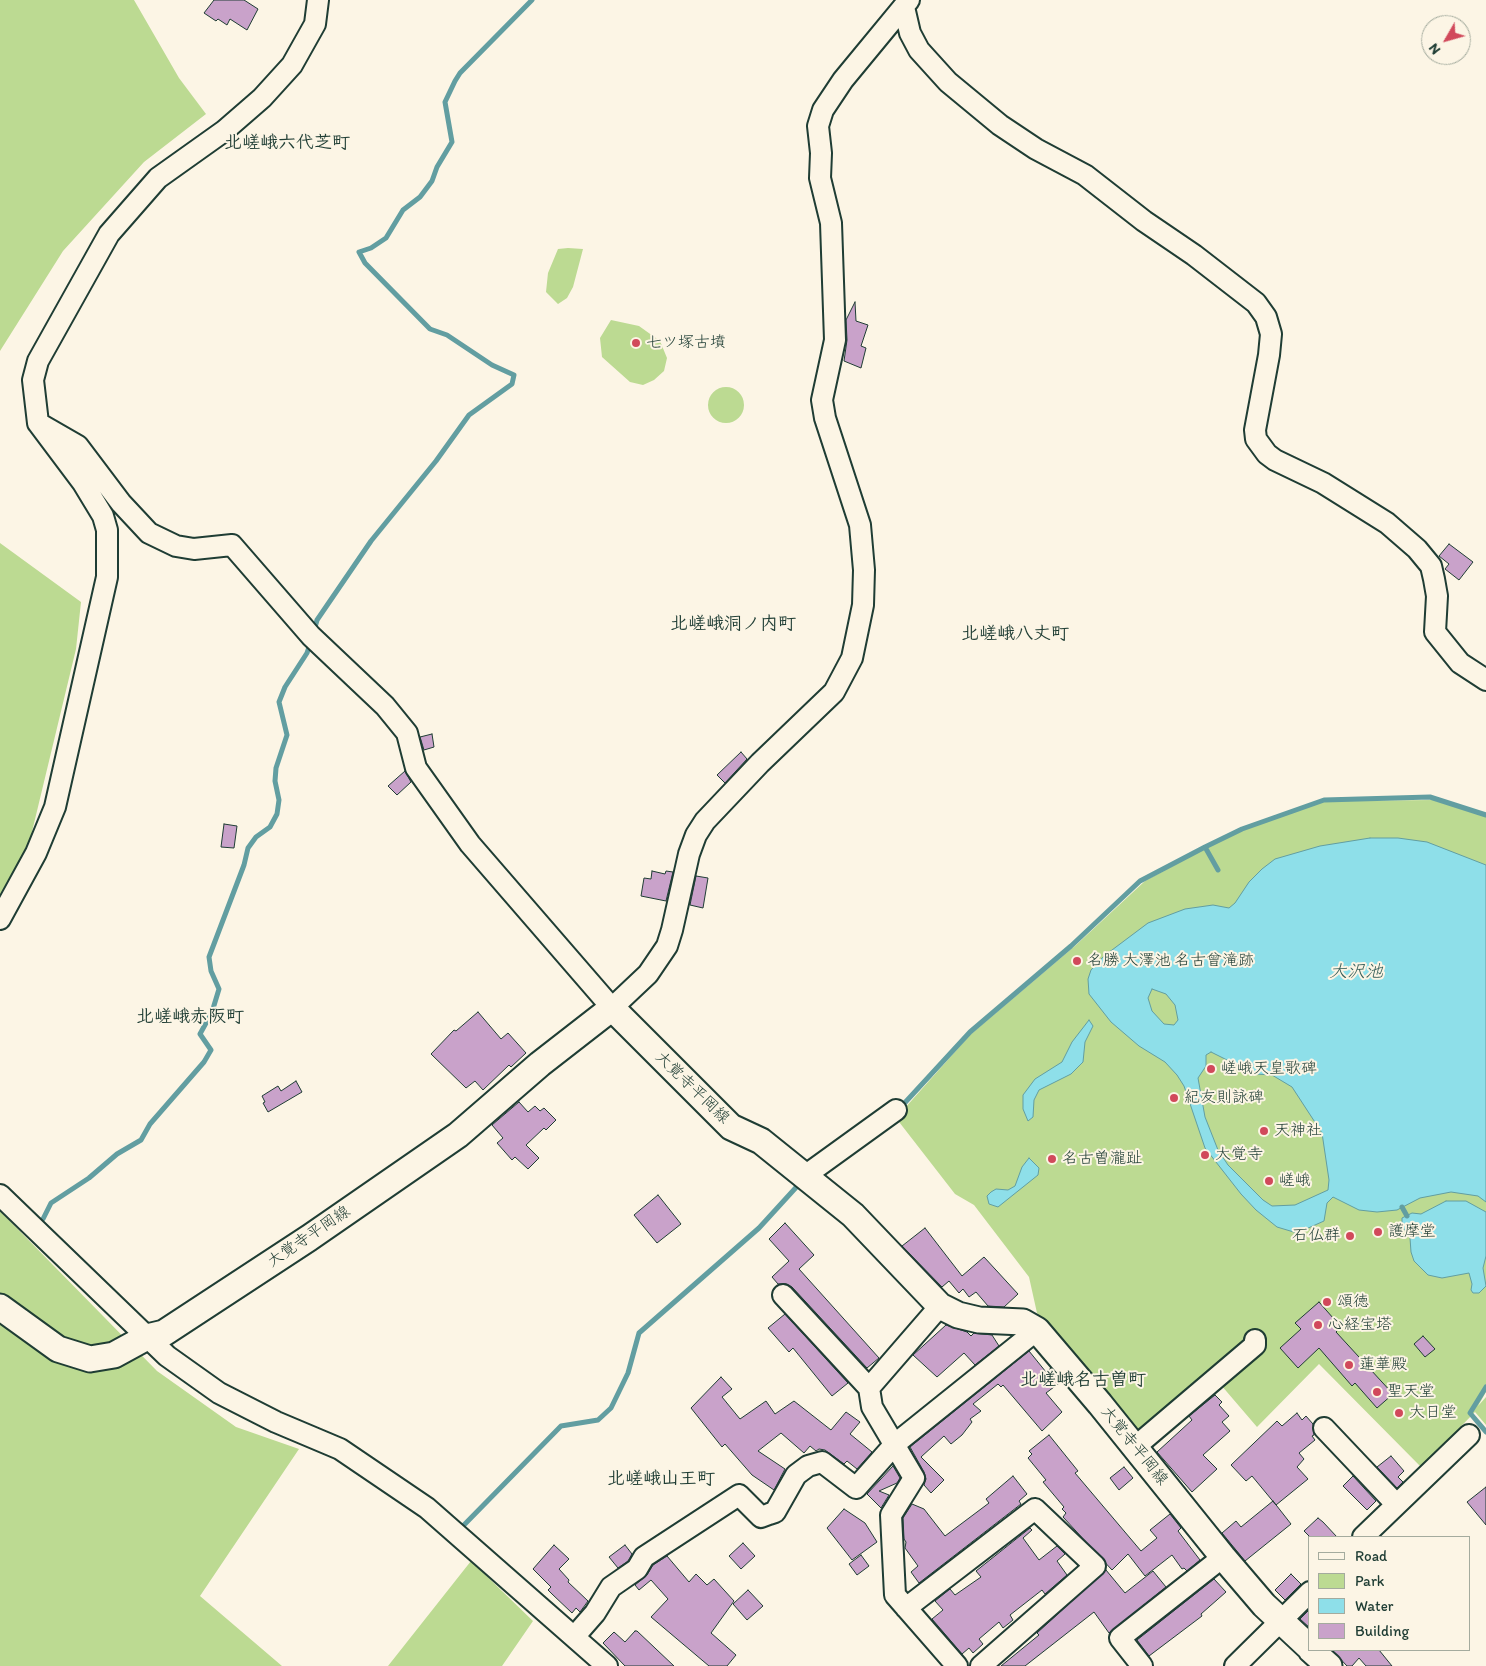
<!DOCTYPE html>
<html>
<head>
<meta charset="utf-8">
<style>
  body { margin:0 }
  #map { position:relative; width:1486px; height:1666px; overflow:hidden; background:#fcf5e5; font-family:Itim,sans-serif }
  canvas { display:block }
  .legend { position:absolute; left:1308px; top:1536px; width:162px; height:115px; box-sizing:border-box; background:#fcf5e5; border:1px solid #a4ab9e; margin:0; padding:6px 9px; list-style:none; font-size:15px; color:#1f3d34 }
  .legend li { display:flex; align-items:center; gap:10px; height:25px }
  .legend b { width:25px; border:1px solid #a4ab9e }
  .north { position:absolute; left:1421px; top:15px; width:50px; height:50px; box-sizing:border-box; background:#fcf5e5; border:1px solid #a4ab9e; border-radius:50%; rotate:232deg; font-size:14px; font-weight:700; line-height:20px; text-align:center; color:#1f3d34 }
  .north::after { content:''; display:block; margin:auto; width:18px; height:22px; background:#d1495b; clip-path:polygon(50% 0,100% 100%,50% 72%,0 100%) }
</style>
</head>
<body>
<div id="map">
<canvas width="1486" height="1666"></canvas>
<ul class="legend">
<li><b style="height:6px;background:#fcf5e5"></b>Road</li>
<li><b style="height:14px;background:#bcda92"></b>Park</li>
<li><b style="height:14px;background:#8edfe9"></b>Water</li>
<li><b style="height:14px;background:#c9a2ca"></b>Building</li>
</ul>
<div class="north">N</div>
</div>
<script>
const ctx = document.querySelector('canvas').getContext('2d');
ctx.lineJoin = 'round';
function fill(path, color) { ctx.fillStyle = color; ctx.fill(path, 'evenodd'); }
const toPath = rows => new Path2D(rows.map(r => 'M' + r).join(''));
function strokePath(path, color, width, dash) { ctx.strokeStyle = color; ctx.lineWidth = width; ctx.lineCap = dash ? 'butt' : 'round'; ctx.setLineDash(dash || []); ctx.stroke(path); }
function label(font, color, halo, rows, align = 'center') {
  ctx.font = font + ' Itim,"Klee One",sans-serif'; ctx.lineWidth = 4; ctx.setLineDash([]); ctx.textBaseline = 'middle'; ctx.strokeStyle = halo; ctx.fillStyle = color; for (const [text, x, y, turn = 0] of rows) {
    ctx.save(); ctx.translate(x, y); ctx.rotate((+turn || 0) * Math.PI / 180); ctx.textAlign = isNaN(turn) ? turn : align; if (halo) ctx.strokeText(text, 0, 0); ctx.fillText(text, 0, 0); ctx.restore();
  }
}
const green = toPath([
  [0,0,134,0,179,78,206,114,144,162,63,251,0,351],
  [568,248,583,249,573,287,567,298,558,304,546,292,548,273,558,249],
  [611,320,639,326,660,341,667,358,664,371,654,380,643,385,630,382,602,357,600,338],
  '708 405a18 18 0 1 1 36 0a18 18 0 1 1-36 0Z',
  [0,543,81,602,76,649,30,840,0,896],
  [1433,800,1486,817,1486,1392,1478,1406,1486,1397,1486,1425,1475,1412,1421,1467,1319,1364,1257,1427,1209,1371,1142,1434,1037,1313,1029,1277,974,1205,955,1194,896,1118,970,1035,1076,945,1145,881,1230,835,1325,801],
  [0,1211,157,1371,236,1427,299,1449,200,1596,282,1666,0,1666],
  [471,1561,533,1621,502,1666,388,1666]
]);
const water = toPath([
  [1370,838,1398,838,1427,842,1486,865,1486,1202,1478,1196,1451,1192,1420,1198,1397,1210,1377,1212,1359,1210,1333,1197,1327,1203,1324,1221,1297,1233,1277,1227,1256,1210,1241,1194,1205,1148,1184,1086,1177,1075,1165,1062,1139,1046,1111,1022,1089,994,1088,979,1091,970,1104,956,1148,923,1185,909,1213,905,1229,908,1235,903,1249,882,1262,869,1275,859,1320,846,1370,838],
  [1152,989,1166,994,1175,1005,1178,1020,1174,1025,1164,1024,1152,1011,1148,998,1152,989],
  [1211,1052,1255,1074,1272,1075,1292,1087,1322,1133,1329,1180,1328,1190,1295,1205,1272,1206,1263,1200,1228,1165,1218,1150,1205,1117,1198,1078,1206,1066,1206,1055,1211,1052],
  [1089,1020,1093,1026,1085,1042,1083,1062,1071,1074,1039,1090,1034,1100,1033,1117,1028,1121,1023,1109,1023,1095,1035,1079,1062,1062,1072,1042,1089,1020],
  [1029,1158,1039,1168,1038,1175,998,1207,989,1204,987,1196,991,1192,996,1189,1008,1190,1015,1186,1022,1167,1029,1158],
  [1446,1201,1466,1201,1486,1212,1486,1256,1483,1268,1486,1286,1479,1293,1473,1293,1471,1290,1472,1284,1469,1273,1442,1278,1428,1275,1414,1261,1411,1252,1410,1238,1402,1226,1402,1218,1412,1213,1421,1214,1446,1201]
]);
const stream = toPath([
  [314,631,317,620,371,541,436,461,469,415,512,384,514,375,492,365,447,335,430,329,365,263,359,252,371,248,386,238,403,210,420,197,432,181,437,167,452,142,445,102,455,81,460,73,532,0],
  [1205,847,1218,870],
  [900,1108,970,1032,1071,946,1140,881,1205,847,1242,829,1324,800,1430,797,1486,815],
  [1402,1207,1407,1216],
  [43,1219,51,1203,89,1178,117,1154,141,1140,150,1124,204,1062,211,1050,200,1034,212,1012,219,989,211,971,209,957,244,865,248,848,256,837,270,827,277,814,279,800,275,781,276,768,287,735,279,702,285,687,307,653,311,641],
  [1486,1387,1470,1413,1486,1432],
  [461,1528,561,1426,598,1420,611,1408,628,1373,639,1333,759,1228,801,1182]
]);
const building = toPath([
  [214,0,244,0,258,9,247,30,230,19,227,25,218,19,216,21,204,13,214,0],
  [855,302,856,321,868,325,861,346,866,348,861,368,844,361,847,340,846,320,855,302],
  [1449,544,1473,562,1459,580,1445,569,1449,564,1439,556,1449,544],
  [432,734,434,747,424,750,420,737,432,734],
  [741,752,747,759,725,783,717,775,741,752],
  [405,771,411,782,397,795,388,786,405,771],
  [224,824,237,826,234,848,221,847,224,824],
  [652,871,665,874,666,871,673,872,666,901,641,896,644,878,651,879,652,871],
  [696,876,708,878,703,908,690,905,696,876],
  [478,1012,501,1039,508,1033,526,1053,511,1067,509,1065,483,1090,475,1081,466,1088,431,1054,454,1030,456,1031,478,1012],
  [296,1081,302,1092,268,1112,263,1103,265,1102,262,1096,278,1086,281,1091,296,1081],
  [519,1102,528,1112,535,1106,540,1111,544,1108,556,1120,546,1130,544,1128,526,1145,539,1158,528,1169,515,1157,512,1160,497,1143,503,1138,492,1125,519,1102],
  [658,1195,681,1224,657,1243,634,1215,658,1195],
  [785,1223,814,1255,799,1269,879,1358,867,1368,792,1287,786,1284,778,1284,772,1277,789,1261,769,1239,785,1223],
  [925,1228,962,1276,984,1257,1018,1294,1004,1307,988,1306,976,1292,969,1297,963,1289,959,1293,949,1281,942,1287,902,1246,925,1228],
  [1319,1302,1341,1327,1336,1332,1393,1394,1377,1408,1355,1383,1352,1386,1319,1348,1298,1368,1280,1348,1301,1329,1295,1323,1319,1302],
  [785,1314,848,1383,832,1396,793,1348,789,1352,768,1328,785,1314],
  [946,1325,967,1332,971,1336,974,1333,992,1335,999,1346,975,1365,964,1353,937,1377,913,1355,946,1325],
  [1423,1336,1435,1349,1425,1357,1414,1344,1423,1336],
  [1029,1351,1046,1372,1051,1368,1062,1381,1046,1393,1062,1412,1042,1431,1003,1385,1001,1387,998,1384,973,1404,981,1411,970,1419,972,1422,962,1435,951,1444,944,1436,921,1457,944,1480,931,1493,924,1485,926,1479,924,1472,910,1447,1029,1351],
  [721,1377,732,1389,722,1397,740,1419,766,1401,775,1414,794,1401,831,1430,846,1412,860,1422,850,1434,872,1452,857,1469,847,1461,844,1464,825,1450,819,1449,816,1451,810,1446,804,1453,781,1433,758,1451,785,1469,774,1490,752,1475,725,1444,722,1447,691,1408,721,1377],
  [1215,1395,1222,1402,1219,1405,1229,1416,1222,1422,1230,1431,1203,1455,1217,1469,1192,1492,1157,1452,1192,1420,1189,1416,1215,1395],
  [1297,1413,1302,1420,1306,1416,1313,1424,1314,1435,1312,1436,1315,1440,1299,1453,1304,1459,1297,1467,1308,1479,1276,1505,1252,1476,1246,1481,1231,1465,1277,1421,1282,1426,1297,1413],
  [1049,1435,1078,1471,1075,1473,1141,1551,1157,1538,1150,1530,1170,1514,1181,1528,1178,1531,1200,1560,1187,1571,1184,1568,1182,1569,1172,1555,1145,1576,1128,1554,1112,1570,1063,1517,1066,1513,1062,1509,1064,1507,1043,1482,1046,1480,1028,1458,1032,1454,1029,1451,1049,1435],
  [1391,1456,1404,1471,1398,1477,1403,1482,1397,1488,1377,1467,1391,1456],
  [893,1466,900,1478,897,1483,879,1491,889,1495,881,1508,867,1494,893,1466],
  [1124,1467,1133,1478,1119,1490,1110,1478,1124,1467],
  [1013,1476,1027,1494,1019,1501,1021,1504,919,1583,911,1572,918,1566,905,1548,906,1542,904,1539,903,1518,912,1504,924,1509,945,1536,989,1503,986,1499,1013,1476],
  [1353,1476,1376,1501,1367,1510,1343,1486,1353,1476],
  [1486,1487,1486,1525,1467,1502,1486,1487],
  [1273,1501,1291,1524,1245,1561,1222,1533,1236,1521,1241,1527,1273,1501],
  [844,1509,865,1523,877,1542,852,1560,827,1528,844,1509],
  [1318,1518,1323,1522,1337,1537,1310,1537,1304,1531,1318,1518],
  [1030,1528,1032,1530,1023,1538,1039,1560,1057,1546,1065,1554,1057,1561,1067,1575,1045,1594,1042,1590,1010,1615,1013,1620,1003,1628,999,1622,979,1639,983,1644,973,1653,969,1648,962,1654,932,1619,943,1610,935,1601,950,1589,955,1595,981,1577,976,1571,1030,1528],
  [743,1543,755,1556,741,1569,729,1556,743,1543],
  [554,1545,569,1559,559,1569,569,1580,568,1582,588,1601,580,1612,576,1608,572,1613,552,1594,548,1590,551,1587,533,1569,554,1545],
  [625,1545,632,1554,628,1561,618,1568,609,1557,625,1545],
  [861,1555,869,1566,857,1575,849,1564,861,1555],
  [667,1556,689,1582,696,1574,707,1585,714,1579,734,1601,711,1633,736,1655,727,1666,709,1666,651,1617,668,1599,651,1580,639,1590,635,1585,647,1575,653,1565,667,1556],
  [1106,1570,1125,1593,1153,1571,1166,1587,1109,1633,1094,1612,1025,1666,1001,1666,1039,1635,1037,1633,1106,1570],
  [1291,1574,1301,1584,1285,1600,1275,1590,1291,1574],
  [1214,1579,1226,1592,1201,1614,1202,1616,1149,1656,1137,1640,1214,1579],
  [748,1590,763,1606,747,1620,733,1604,748,1590],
  [1310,1609,1310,1628,1300,1619,1310,1609],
  [635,1631,637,1631,674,1666,625,1666,603,1643,614,1632,625,1642,635,1631],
  [1332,1650,1379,1650,1392,1666,1366,1666,1359,1658,1352,1666,1347,1666,1332,1650]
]);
const minor = toPath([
  [904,7,910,33,919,50,948,82,1000,125,1036,149,1085,175,1144,221,1194,255,1256,303,1266,317,1271,334,1269,355,1255,430,1256,439,1267,454,1275,460,1323,483,1387,523,1417,549,1431,566,1434,579,1437,596,1435,632,1460,663,1486,680],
  [38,423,78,446,121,503,149,533,176,546,194,549,232,545,311,636,385,706,407,733,416,768,470,844,612,1008,648,974,667,946,672,930,689,854,696,835,705,821,760,763,834,692,852,658,863,605,864,570,860,525,825,418,822,400,835,340,831,223,820,178,821,153,818,126,823,110,843,80,909,0],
  [0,919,36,853,55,807,107,577,107,530,103,516,83,483,38,423,33,380,38,361,109,234,158,178,224,131,262,98,292,65,315,24,318,0],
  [806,1175,896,1110],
  [0,1195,167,1356,219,1393,276,1422,340,1449,427,1508,607,1666],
  [783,1295,869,1388],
  [940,1306,869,1388,872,1407,914,1478,891,1515,895,1595,957,1666],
  [1324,1428,1396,1504],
  [1135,1447,1255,1345,1255,1340],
  [1363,1537,1469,1435],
  [906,1608,1035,1509,1095,1566,981,1666],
  [574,1637,595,1613,611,1587,637,1569,644,1557,739,1495,761,1517,769,1514,775,1512,796,1475,808,1466,822,1462,856,1488,895,1444,1037,1330],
  [1142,1666,1120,1638,1223,1557],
  [1235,1666,1310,1592]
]);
const major = toPath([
  [0,1307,58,1349,90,1359,114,1355,147,1337,164,1333,309,1238,458,1135,540,1064,612,1008,731,1127,761,1141,853,1215,940,1306,958,1315,979,1320,1023,1322,1037,1330,1100,1404,1223,1557,1264,1605,1310,1648],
  [1311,1650,1329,1666]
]);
const markers = [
  [636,343,5,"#d1495b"],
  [1077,961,5,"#d1495b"],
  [1211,1069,5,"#d1495b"],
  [1174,1098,5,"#d1495b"],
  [1264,1131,5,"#d1495b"],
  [1205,1155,5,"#d1495b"],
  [1052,1159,5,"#d1495b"],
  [1269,1181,5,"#d1495b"],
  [1378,1232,5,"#d1495b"],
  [1350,1236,5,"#d1495b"],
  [1327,1302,5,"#d1495b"],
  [1318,1325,5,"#d1495b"],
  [1349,1365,5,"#d1495b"],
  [1377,1392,5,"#d1495b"],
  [1399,1413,5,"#d1495b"]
];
const poiNames = [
  ["七ツ塚古墳",646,343],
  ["名勝 大澤池 名古曾滝跡",1087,961],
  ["嵯峨天皇歌碑",1221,1069],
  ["紀友則詠碑",1184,1098],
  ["天神社",1274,1131],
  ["大覚寺",1215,1155],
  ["名古曽瀧趾",1062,1159],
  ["嵯峨",1279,1181],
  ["護摩堂",1388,1232],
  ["石仏群",1340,1236,"right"],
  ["頌徳",1337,1302],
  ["心経宝塔",1328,1325],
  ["蓮華殿",1359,1365],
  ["聖天堂",1387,1392],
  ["大日堂",1409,1413]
];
const streetNames = [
  ["大覚寺平岡線",692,1088,44],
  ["大覚寺平岡線",309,1237,-34],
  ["大覚寺平岡線",1134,1446,51]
];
const neighbourhoodNames = [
  ["北嵯峨六代芝町",287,143],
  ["北嵯峨洞ノ内町",733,624],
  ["北嵯峨八丈町",1015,634],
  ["北嵯峨赤阪町",190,1017],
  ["北嵯峨名古曽町",1083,1380],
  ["北嵯峨山王町",661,1479]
];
const waterNames = [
  ["大沢池",1356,972]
];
fill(green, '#bcda92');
fill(water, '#8edfe9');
strokePath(water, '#629ea1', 1);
strokePath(stream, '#629ea1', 5);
fill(building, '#c9a2ca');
strokePath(building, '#1f3d34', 1);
strokePath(minor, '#1f3d34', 24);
strokePath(major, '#1f3d34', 29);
strokePath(minor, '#fcf5e5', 20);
strokePath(major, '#fcf5e5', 25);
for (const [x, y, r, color] of markers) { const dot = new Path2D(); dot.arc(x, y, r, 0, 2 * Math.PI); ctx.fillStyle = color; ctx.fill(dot); strokePath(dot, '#fcf5e5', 2); }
label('16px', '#1f3d34', '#fcf5e5', poiNames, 'left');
label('16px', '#1f3d34', '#fcf5e5', streetNames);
label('bold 18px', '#1f3d34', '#fcf5e5', neighbourhoodNames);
label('italic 18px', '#355d58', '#fcf5e5', waterNames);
</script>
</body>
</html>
